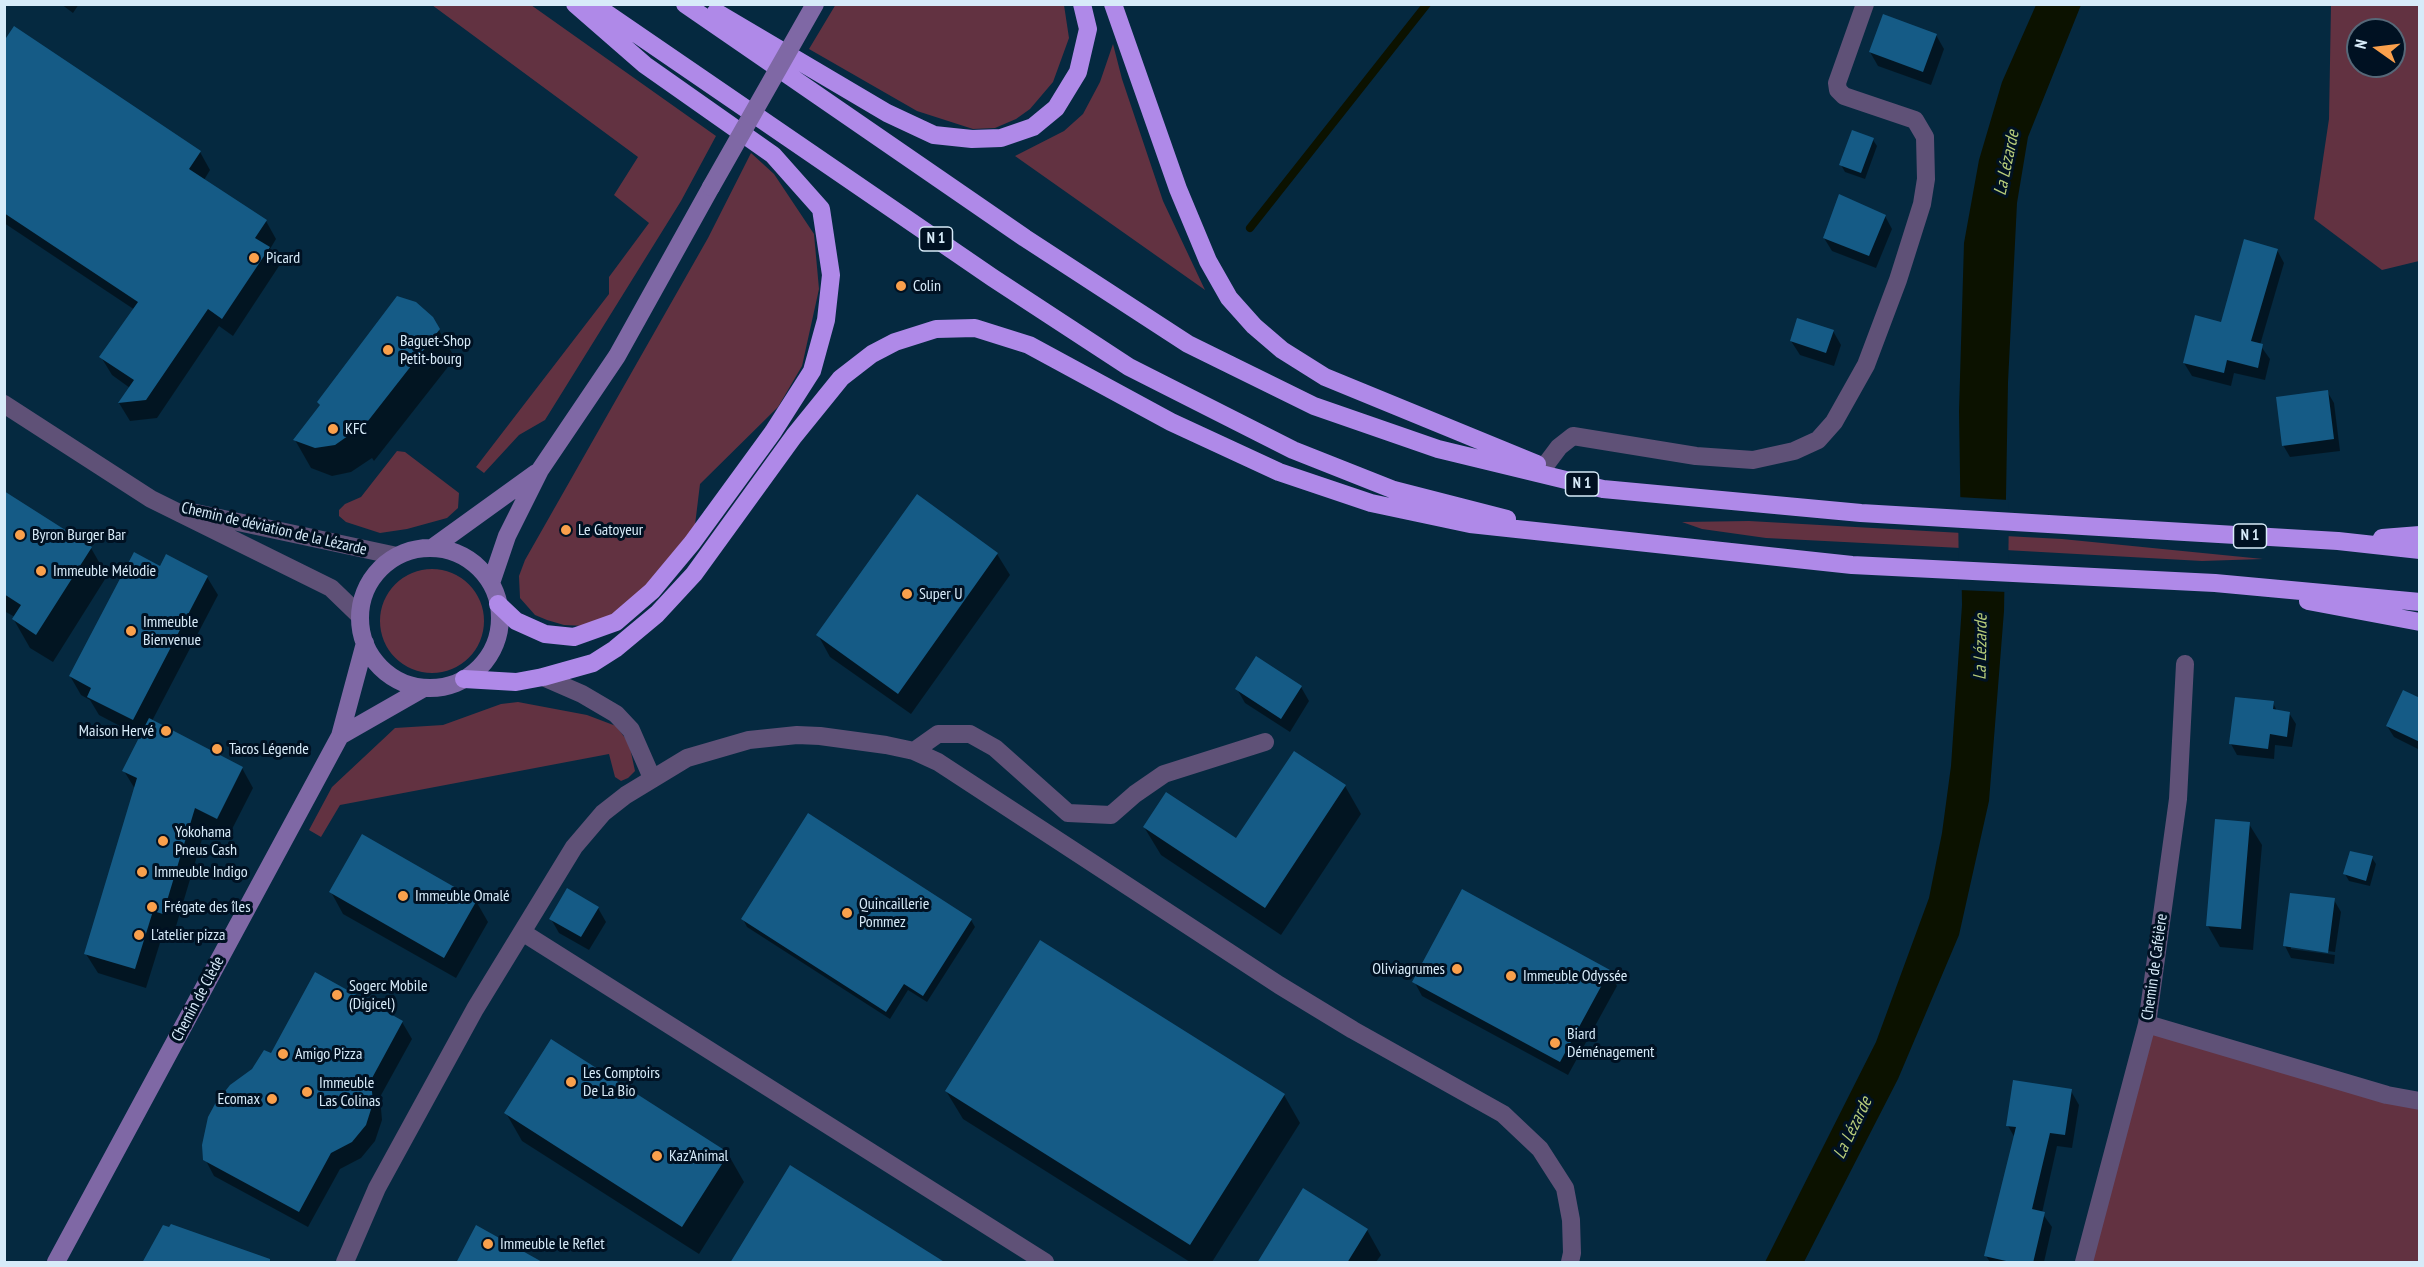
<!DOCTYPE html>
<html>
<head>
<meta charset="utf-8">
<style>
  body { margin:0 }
  #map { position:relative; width:2424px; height:1267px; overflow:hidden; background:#052940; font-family:"PT Sans Narrow",sans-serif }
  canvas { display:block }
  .frame { position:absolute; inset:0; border:6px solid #d7ebf9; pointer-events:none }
  .north { position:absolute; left:2346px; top:18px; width:60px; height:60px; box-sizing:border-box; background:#012; border:2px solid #566878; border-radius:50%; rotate:284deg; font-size:16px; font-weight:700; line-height:24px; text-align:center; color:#d7ebf9 }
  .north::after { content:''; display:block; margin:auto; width:21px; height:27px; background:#f9a04c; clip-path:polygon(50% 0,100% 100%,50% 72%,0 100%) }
</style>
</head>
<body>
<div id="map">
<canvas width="2424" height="1267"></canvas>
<div class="frame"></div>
<div class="north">N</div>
</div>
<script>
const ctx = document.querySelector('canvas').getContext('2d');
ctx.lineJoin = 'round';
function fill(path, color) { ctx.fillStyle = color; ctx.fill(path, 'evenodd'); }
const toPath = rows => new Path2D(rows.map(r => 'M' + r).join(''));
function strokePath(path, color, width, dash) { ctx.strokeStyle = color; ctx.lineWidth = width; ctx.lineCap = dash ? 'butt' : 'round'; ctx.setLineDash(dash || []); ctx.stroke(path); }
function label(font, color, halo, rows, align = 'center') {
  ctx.font = font + ' "PT Sans Narrow",sans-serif'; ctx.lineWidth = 6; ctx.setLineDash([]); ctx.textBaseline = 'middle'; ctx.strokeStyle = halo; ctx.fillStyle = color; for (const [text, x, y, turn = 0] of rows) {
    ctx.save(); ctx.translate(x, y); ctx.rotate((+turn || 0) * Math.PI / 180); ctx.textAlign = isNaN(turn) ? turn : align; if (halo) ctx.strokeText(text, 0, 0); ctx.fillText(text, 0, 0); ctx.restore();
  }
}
const green = toPath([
  [836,4,1064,5,1069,38,1053,82,1030,109,1016,119,995,128,973,129,917,111,809,49],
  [432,5,531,5,716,136,681,201,545,420,519,435,484,473,476,467,609,294,609,277,649,223,614,195,638,157],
  [2331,5,2419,5,2419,261,2382,270,2314,219,2329,119],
  [2358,30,2394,30,2394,66,2358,66],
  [1113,44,1122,79,1163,201,1205,290,1015,156,1064,131,1083,114,1100,82],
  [751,153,774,174,814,234,819,289,802,366,778,407,700,484,695,525,645,591,603,621,585,626,564,625,547,620,535,615,520,598,519,576,525,560,708,238],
  [397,451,405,452,459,493,458,508,447,518,407,529,380,533,346,522,339,516,339,510,345,504,361,497],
  [1749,521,1962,533,1961,548,1766,538,1702,529,1682,522],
  [2005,536,2062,539,2263,559,2202,561,2005,550],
  '380 621a52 52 0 1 1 104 0a52 52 0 1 1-104 0Z',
  [518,702,587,715,616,726,629,743,635,771,628,778,621,781,615,777,609,754,340,805,321,837,309,830,332,787,395,728,443,725,501,704],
  [2147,1024,2419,1101,2419,1262,2084,1262]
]);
const water = toPath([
  [2036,5,2081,5,2028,137,2017,203,2008,382,2004,611,1989,801,1959,935,1898,1079,1804,1262,1765,1262,1876,1042,1929,898,1942,833,1951,766,1962,605,1959,411,1964,243,1979,160,2002,82]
]);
const pier = toPath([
  [1958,497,2009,500,2008,592,1959,590]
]);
const shadow = toPath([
  [61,4,79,4,73,13],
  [1936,35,1944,49,1931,85,1878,66,1870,52],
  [4,44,200,152,210,170,204,180,266,221,276,239,270,249,279,266,233,336,219,326,157,418,130,421,119,403,130,388,112,375,101,357,135,310,4,223],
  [1873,140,1877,146,1865,179,1845,172,1841,165],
  [1885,216,1892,229,1876,268,1832,251,1824,238],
  [2277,250,2284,263,2260,345,2270,359,2265,380,2234,373,2231,386,2192,376,2184,363,2222,324],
  [432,318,455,358,374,461,372,458,351,472,332,476,311,468,295,440,321,407,318,402],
  [1833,331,1841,345,1834,366,1800,355,1791,341],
  [2327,391,2334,403,2340,451,2290,457,2283,445],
  [4,493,91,548,107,576,53,662,30,648,14,620,15,617,4,611],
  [997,554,1010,575,911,714,830,657,818,635],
  [160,568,207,577,218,595,152,721,242,768,253,788,228,837,206,826,174,933,164,930,146,988,98,973,86,954,135,789,124,771,141,737,99,715,90,700,81,695,70,676],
  [1301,687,1309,701,1290,732,1245,703,1237,689],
  [2420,700,2420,750,2394,737,2387,726],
  [2273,703,2277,711,2289,713,2296,724,2292,747,2275,745,2274,759,2237,755,2231,744],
  [1345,786,1361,814,1281,935,1161,855,1144,827,1236,840],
  [2249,824,2262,845,2253,950,2220,947,2208,926],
  [2372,858,2376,864,2370,886,2349,881,2345,874],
  [331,892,476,901,488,922,456,978,343,914],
  [2334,900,2341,912,2335,952,2291,946,2291,949,2335,955,2334,964,2291,958,2285,946],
  [598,908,606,922,589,950,559,933,551,919],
  [743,919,971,920,975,927,927,1002,908,990,890,1019,747,927],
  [1609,971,1617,986,1568,1075,1422,996,1414,981],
  [316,975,402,1022,412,1039,380,1097,382,1120,375,1141,361,1158,340,1169,308,1227,214,1176,205,1159,271,1055],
  [551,1041,728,1154,744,1182,699,1254,522,1141,506,1113],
  [946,1091,1284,1095,1300,1123,1212,1262,1190,1262,963,1119],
  [2071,1091,2079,1105,2072,1148,2057,1146,2042,1213,2052,1227,2044,1262,1990,1262,1986,1256,2015,1138,2008,1126],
  [1367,1230,1381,1255,1376,1262,1259,1262]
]);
const stream = toPath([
  [1250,228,1427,4]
]);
const building = toPath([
  [1883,14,1937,34,1923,72,1869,52],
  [14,26,201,151,189,169,267,220,255,238,270,247,222,319,208,309,146,400,118,403,134,380,99,357,138,302,4,213,4,41],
  [1852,130,1874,138,1861,173,1839,165],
  [1839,194,1886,215,1869,256,1823,238],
  [2244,239,2278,249,2251,341,2263,344,2258,368,2227,360,2224,373,2183,363,2195,315,2221,322],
  [397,296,416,302,433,317,440,329,357,435,355,431,335,445,315,448,293,440,320,405,317,402],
  [1797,318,1834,330,1826,353,1790,341],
  [2328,390,2334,439,2282,446,2276,397],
  [4,491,92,547,36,635,12,619,21,605,4,594],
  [917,494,998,553,898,694,816,635],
  [134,552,160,566,166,554,208,576,133,720,87,697,91,688,69,676],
  [1256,656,1302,686,1281,719,1235,689],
  [2403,690,2420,698,2420,742,2386,726],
  [2235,697,2274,701,2273,709,2290,712,2287,737,2270,734,2268,749,2229,744],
  [149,718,243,767,217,819,195,808,163,914,153,911,135,969,84,954,137,778,122,771],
  [1294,751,1346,785,1265,908,1143,827,1166,792,1236,838],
  [808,813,972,919,923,996,904,984,886,1012,741,919],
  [2215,819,2250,822,2241,929,2206,926],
  [362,834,477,900,444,958,329,892],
  [2350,851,2373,856,2366,881,2343,874],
  [567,888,599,907,581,937,549,919],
  [1462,889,1610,970,1560,1062,1412,982],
  [2290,893,2335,898,2328,953,2283,946],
  [1040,940,1285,1094,1190,1245,945,1091],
  [315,972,403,1021,371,1080,373,1103,366,1125,352,1142,331,1153,299,1212,203,1160,202,1145,208,1117,215,1104,230,1085,252,1069,264,1050,271,1053],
  [551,1039,729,1153,682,1227,504,1113],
  [2013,1080,2072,1089,2065,1135,2050,1133,2032,1209,2045,1212,2033,1263,2015,1263,1984,1256,2016,1127,2006,1126],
  [790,1165,946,1263,730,1263],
  [1303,1188,1368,1229,1347,1263,1257,1263],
  [171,1224,270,1259,270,1263,142,1263,163,1225,169,1227],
  [476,1225,544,1263,456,1263]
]);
const street = toPath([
  [4,404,151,499,331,588,360,616],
  [1544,467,1559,447,1573,436,1696,456,1753,460,1794,451,1818,440,1834,422,1866,365,1898,280,1922,204,1926,179,1925,137,1915,120,1844,96,1838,90,1837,83,1865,4],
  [196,513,397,556],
  [543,677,582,694,616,714,631,730,652,778],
  [914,751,938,734,970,734,995,748,1068,813,1111,815,1135,794,1164,774,1265,742],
  [522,932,1045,1262],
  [2147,1024,2387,1095,2420,1101],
  [345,1262,377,1188,475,1009,574,847,603,813,626,795,687,758,749,740,797,735,820,736,886,745,914,751,938,762,1279,985,1353,1030,1503,1114,1540,1149,1565,1188,1571,1220,1572,1253,1570,1262],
  [2084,1262,2147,1024,2178,799,2185,664]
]);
const secondary = toPath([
  [432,548,536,473],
  '360 618a70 70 0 1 1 140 0a70 70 0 1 1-140 0Z',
  [491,583,507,536,540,470,617,356,711,187],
  [340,736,424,688],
  [56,1262,340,736,365,643]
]);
const highway = toPath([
  [593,4,993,278,1129,367,1293,450,1394,490,1507,519],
  [685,4,1025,238,1188,344,1314,406,1438,449,1603,489,1861,513,2338,541,2420,550],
  [1113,4,1178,189,1208,261,1229,298,1254,326,1282,350,1325,377,1537,464],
  [716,12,887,113,934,135,972,139,1001,138,1033,127,1056,108,1078,72,1088,29,1082,4],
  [2382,538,2420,535],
  [2308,601,2420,622],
  [498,604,516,621,545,634,574,637,616,622,652,591,692,543,773,432,812,371,826,320,831,275,821,209,773,155,645,65,575,4],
  [464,679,516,682,543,677,593,663,615,649,657,614,694,574,794,436,841,378,872,354,895,342,936,329,975,328,1029,345,1171,422,1279,472,1371,503,1470,524,1852,565,2215,583,2420,602]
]);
const secondaryBridge = toPath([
  [711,187,815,4]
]);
const markers = [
  [254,258,6,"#f9a04c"],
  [901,286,6,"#f9a04c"],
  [388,350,6,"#f9a04c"],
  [333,429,6,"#f9a04c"],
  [566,530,6,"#f9a04c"],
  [20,535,6,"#f9a04c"],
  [41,571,6,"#f9a04c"],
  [907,594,6,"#f9a04c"],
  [131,631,6,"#f9a04c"],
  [166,731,6,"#f9a04c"],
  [217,749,6,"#f9a04c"],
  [163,841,6,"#f9a04c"],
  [142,872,6,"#f9a04c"],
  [403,896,6,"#f9a04c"],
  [152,907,6,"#f9a04c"],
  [847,913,6,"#f9a04c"],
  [139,935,6,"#f9a04c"],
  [1457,969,6,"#f9a04c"],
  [1511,976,6,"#f9a04c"],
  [337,995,6,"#f9a04c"],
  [1555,1043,6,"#f9a04c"],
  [283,1054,6,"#f9a04c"],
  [571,1082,6,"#f9a04c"],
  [307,1092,6,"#f9a04c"],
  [272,1099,6,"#f9a04c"],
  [657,1156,6,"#f9a04c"],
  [488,1244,6,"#f9a04c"]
];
const shields = [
  [936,239,33],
  [1582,484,33],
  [2250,536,33]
];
const shieldNames = [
  ["N 1",936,239],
  ["N 1",1582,484],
  ["N 1",2250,536]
];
const poiNames = [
  ["Picard",266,258],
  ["Colin",913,286],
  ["Baguet-Shop",400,341],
  ["Petit-bourg",400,359],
  ["KFC",345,429],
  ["Le Gatoyeur",578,530],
  ["Byron Burger Bar",32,535],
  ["Immeuble Mélodie",53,571],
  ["Super U",919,594],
  ["Immeuble",143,622],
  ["Bienvenue",143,640],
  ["Maison Hervé",154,731,"right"],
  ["Tacos Légende",229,749],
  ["Yokohama",175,832],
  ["Pneus Cash",175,850],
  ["Immeuble Indigo",154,872],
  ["Immeuble Omalé",415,896],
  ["Quincaillerie",859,904],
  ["Pommez",859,922],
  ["Frégate des îles",164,907],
  ["L'atelier pizza",151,935],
  ["Oliviagrumes",1445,969,"right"],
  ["Immeuble Odyssée",1523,976],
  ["Sogerc Mobile",349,986],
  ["(Digicel)",349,1004],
  ["Biard",1567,1034],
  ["Déménagement",1567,1052],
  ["Amigo Pizza",295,1054],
  ["Les Comptoirs",583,1073],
  ["De La Bio",583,1091],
  ["Immeuble",319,1083],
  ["Las Colinas",319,1101],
  ["Ecomax",260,1099,"right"],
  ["Kaz’Animal",669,1156],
  ["Immeuble le Reflet",500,1244]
];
const streetNames = [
  ["Chemin de déviation de la Lézarde",274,529,13],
  ["Chemin de Caféière",2155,967,-82],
  ["Chemin de Clède",198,999,-62]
];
const waterNames = [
  ["La Lézarde",2007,163,-78],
  ["La Lézarde",1981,647,-89],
  ["La Lézarde",1853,1128,-64]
];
fill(green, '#623241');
fill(water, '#0c1200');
fill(pier, '#052940');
fill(shadow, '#0007');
strokePath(stream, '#0c1200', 8);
fill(building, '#155b86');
strokePath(street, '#5f5177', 18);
strokePath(secondary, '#7f68a5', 18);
strokePath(highway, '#af89e8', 18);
strokePath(secondaryBridge, '#7f68a5', 18);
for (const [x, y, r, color] of markers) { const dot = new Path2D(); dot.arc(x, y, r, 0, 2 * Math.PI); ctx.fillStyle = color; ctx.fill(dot); strokePath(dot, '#012', 2); }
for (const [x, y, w] of shields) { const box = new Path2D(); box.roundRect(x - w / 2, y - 12, w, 24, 4.5); ctx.fillStyle = '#012'; ctx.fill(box); strokePath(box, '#d7ebf9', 1.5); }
label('bold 15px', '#d7ebf9', null, shieldNames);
label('16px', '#d7ebf9', '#012', poiNames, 'left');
label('16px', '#d7ebf9', '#012', streetNames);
label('italic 18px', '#b7cd7b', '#012', waterNames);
</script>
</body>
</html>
